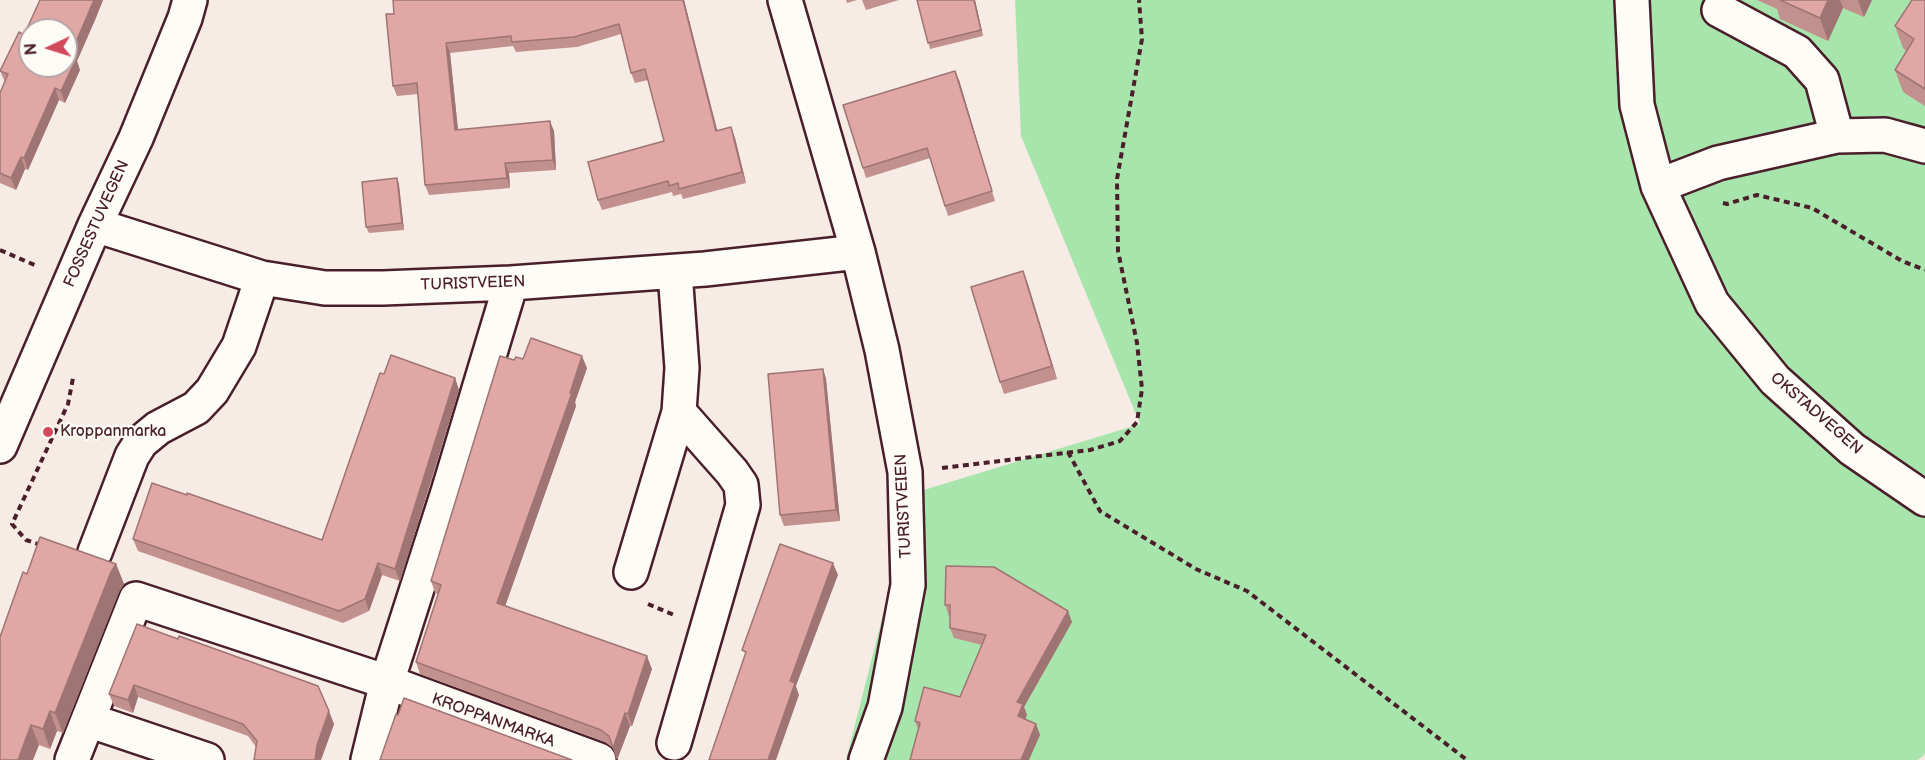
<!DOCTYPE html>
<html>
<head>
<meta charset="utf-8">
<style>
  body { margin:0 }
  #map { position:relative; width:1925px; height:760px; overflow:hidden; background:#f7ebe6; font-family:"Balsamiq Sans",sans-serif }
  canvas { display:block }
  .north { position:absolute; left:18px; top:18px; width:60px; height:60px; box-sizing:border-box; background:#fdfcf7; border:2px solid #b5a4a5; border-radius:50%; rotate:266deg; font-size:16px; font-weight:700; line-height:24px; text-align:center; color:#4a1f2b }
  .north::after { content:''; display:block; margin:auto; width:21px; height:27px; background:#d1495b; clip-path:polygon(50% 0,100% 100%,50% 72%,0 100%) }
</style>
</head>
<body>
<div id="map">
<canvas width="1925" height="760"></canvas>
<div class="north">N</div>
</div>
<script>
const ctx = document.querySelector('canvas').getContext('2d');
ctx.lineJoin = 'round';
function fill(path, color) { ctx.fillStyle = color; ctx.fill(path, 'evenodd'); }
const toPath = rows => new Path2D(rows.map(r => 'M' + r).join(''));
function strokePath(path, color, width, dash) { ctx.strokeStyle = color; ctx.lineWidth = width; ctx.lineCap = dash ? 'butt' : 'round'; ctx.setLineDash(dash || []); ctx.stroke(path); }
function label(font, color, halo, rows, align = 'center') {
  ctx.font = font + ' "Balsamiq Sans",sans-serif'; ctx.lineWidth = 4.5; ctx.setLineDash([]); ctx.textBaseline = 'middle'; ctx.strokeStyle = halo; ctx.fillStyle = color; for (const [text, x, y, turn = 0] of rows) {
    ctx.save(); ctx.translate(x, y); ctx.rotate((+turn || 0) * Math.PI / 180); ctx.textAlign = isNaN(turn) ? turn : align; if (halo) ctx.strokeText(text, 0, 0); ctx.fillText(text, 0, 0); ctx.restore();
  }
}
const green = toPath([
  [1015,0,1925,0,1925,754,1918,760,846,760,914,493,1140,424,1021,136]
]);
const path = toPath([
  [1723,203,1727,204,1757,195,1812,208,1902,261,1925,270],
  [0,250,37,266],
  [1068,452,1100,511,1196,569,1247,591,1467,760],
  [942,468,1090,450,1120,441,1137,422,1142,389,1137,343,1118,251,1117,179,1142,39,1139,0],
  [41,545,26,540,12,524,68,404,73,378],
  [648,604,674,615]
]);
const minor = toPath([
  [785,0,858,252,882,350,905,472,908,585,885,707,866,760],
  [1632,0,1637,105,1658,186,1712,303,1775,380,1852,449,1925,499],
  [1719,10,1797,52,1822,80,1837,136],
  [1658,186,1718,163,1837,136,1885,135,1925,146],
  [95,225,262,278,325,288,383,288,511,283,705,269,858,252],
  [0,446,95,225,136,138,185,18,190,0],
  [95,552,132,456,141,442,158,428,196,408,212,391,239,346,262,278],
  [631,572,679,412,682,368,675,272],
  [88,720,207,760],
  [674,743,743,505,741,485,732,472,679,412],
  [72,760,136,599,387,682,599,760],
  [368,760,387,682,448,492,511,283]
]);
const wall = toPath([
  [40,0,103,0,95,20,77,61,80,70,65,103,59,100,28,170,25,169,16,190,0,183,0,93,5,82,0,71,24,35],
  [393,0,684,0,717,131,735,138,746,183,683,199,681,194,673,196,672,192,602,210,598,200,664,141,648,80,635,83,631,73,621,34,577,47,516,52,513,46,450,53,458,129,554,131,556,170,509,173,510,188,429,195,425,185,418,94,397,96,393,86,394,14],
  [846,0,857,0,847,3],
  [862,0,899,0,866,10],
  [917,0,975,0,983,36,930,49],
  [1757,0,1872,0,1864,17,1843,8,1828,41,1780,19,1777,9],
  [1925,0,1925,106,1903,92,1895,70,1906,51,1903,48,1895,26],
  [959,80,995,201,948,216,930,158,866,178,863,168],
  [397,178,399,185,404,230,369,233,366,227],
  [1023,271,1057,379,1004,394,1000,382],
  [523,359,587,368,575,402,576,406,505,606,652,669,632,726,630,726,617,760,613,748,605,742,420,674,416,662,438,594,435,593,431,581,514,360],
  [823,369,826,379,840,521,784,526,780,515],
  [384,374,455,378,459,390,400,581,382,575,369,611,343,623,138,551,133,539,322,540],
  [116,564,124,584,119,592,63,733,57,731,50,749,39,745,0,760,27,574],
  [946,566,1072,622,1024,707,1027,715,1025,719,1036,724,1040,735,918,729,915,721,960,697,982,645,954,638,950,628,950,616,949,616,945,605],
  [137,624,334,724,322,757,256,747,248,736,138,697,133,713,114,706,109,694]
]);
const shadedWall = toPath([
  [94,0,103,0,95,20,77,61,80,70,65,103,61,91,70,56],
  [683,0,684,0,720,141,716,131],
  [974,0,975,0,983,36,981,30],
  [1828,0,1840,0,1843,8,1828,41,1820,18],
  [1858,0,1872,0,1864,17],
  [446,43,450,53,459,140,455,130],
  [955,71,959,80,995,201,992,191],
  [55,88,59,100,28,170,24,158],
  [550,121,554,131,556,170,553,160],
  [731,127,735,138,746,183,742,172],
  [21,157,25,169,16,190,11,178],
  [505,163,509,173,510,188,507,178],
  [397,178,399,185,404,230,402,223],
  [1023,271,1028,284,1057,379,1052,366],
  [582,356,587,368,575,402,576,406,502,615,497,603],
  [823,369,826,379,840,521,836,510],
  [455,378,459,390,400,581,395,569],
  [378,563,382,575,369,611,365,599],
  [833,563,838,575,796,686,799,695,776,760,768,760,790,681],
  [116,564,124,584,119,592,63,733,55,713,111,572],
  [1068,611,1072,622,1024,707,1027,715,1022,727,1018,716,1017,702],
  [647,656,652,669,632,726,628,714],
  [134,685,138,697,133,713,128,700],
  [50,711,57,731,50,749,43,729],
  [329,711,334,724,321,760,315,760,317,745],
  [625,713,630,726,617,760,613,748],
  [1036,724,1040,735,1029,760,1021,760],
  [31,725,39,745,33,760,18,760]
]);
const building = toPath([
  [40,0,94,0,70,56,76,59,61,91,55,88,24,158,21,157,11,178,0,173,0,93,8,74,0,71,19,32,24,35,40,0],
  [30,30,66,30,66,66,30,66,30,30],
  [393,0,683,0,716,131,731,127,742,172,679,189,678,183,669,186,668,181,598,200,588,162,664,141,645,69,631,73,619,24,574,37,512,42,511,36,446,43,455,130,550,121,553,160,505,163,507,178,425,185,417,83,393,86,386,14,394,14,393,0],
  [917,0,974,0,981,30,928,43,917,0],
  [1780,0,1828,0,1820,18,1780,0],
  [1912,0,1925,0,1925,89,1895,70,1914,39,1895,26,1912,0],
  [955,71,992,191,945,206,927,148,863,168,843,105,955,71],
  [397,178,402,223,366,227,362,182,397,178],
  [1023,271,1052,366,1000,382,971,287,1023,271],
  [531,338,582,356,570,393,572,393,497,603,647,656,628,714,625,713,613,748,609,736,601,730,416,662,441,585,431,581,500,356,514,360,516,357,523,359,531,338],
  [391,355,455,378,395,569,378,563,365,599,339,611,133,539,152,483,187,495,187,493,322,540,380,373,384,374,391,355],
  [823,369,836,510,780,515,768,374,823,369],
  [40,537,116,564,111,572,55,713,50,711,43,729,31,725,18,760,0,760,0,637,23,572,27,574,40,537],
  [780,544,833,563,790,681,795,683,768,760,709,760,746,652,742,650,780,544],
  [946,566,994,567,1068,611,1017,702,1023,704,1018,716,1036,724,1021,760,910,760,920,723,915,721,924,687,960,697,986,635,950,628,950,605,945,605,946,566],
  [137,624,178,639,179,636,318,686,329,711,317,745,315,760,254,760,257,741,243,724,134,685,128,700,109,694,137,624],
  [404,698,572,760,380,760,396,714,398,715,404,698]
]);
const markers = [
  [48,432,6,"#d1495b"]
];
const streetNames = [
  ["FOSSESTUVEGEN",97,224,-66],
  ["TURISTVEIEN",473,284,-2],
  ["OKSTADVEGEN",1816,414,41],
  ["TURISTVEIEN",904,506,-93],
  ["KROPPANMARKA",493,721,20]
];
const poiNames = [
  ["Kroppanmarka",60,432]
];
fill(green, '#a8e5ac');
strokePath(minor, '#4a1f2b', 38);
strokePath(path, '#4a1f2b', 4, [6, 4.5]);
strokePath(minor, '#fdfcf7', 33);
fill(wall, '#c2908d');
fill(shadedWall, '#9e7573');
fill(building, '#e1a7a4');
strokePath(building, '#9e7573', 1.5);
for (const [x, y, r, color] of markers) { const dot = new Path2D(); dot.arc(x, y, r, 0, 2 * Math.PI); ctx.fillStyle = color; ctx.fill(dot); strokePath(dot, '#fdfcf7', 2); }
label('16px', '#4a1f2b', '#fdfcf7', streetNames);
label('16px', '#4a1f2b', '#fdfcf7', poiNames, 'left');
</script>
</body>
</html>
